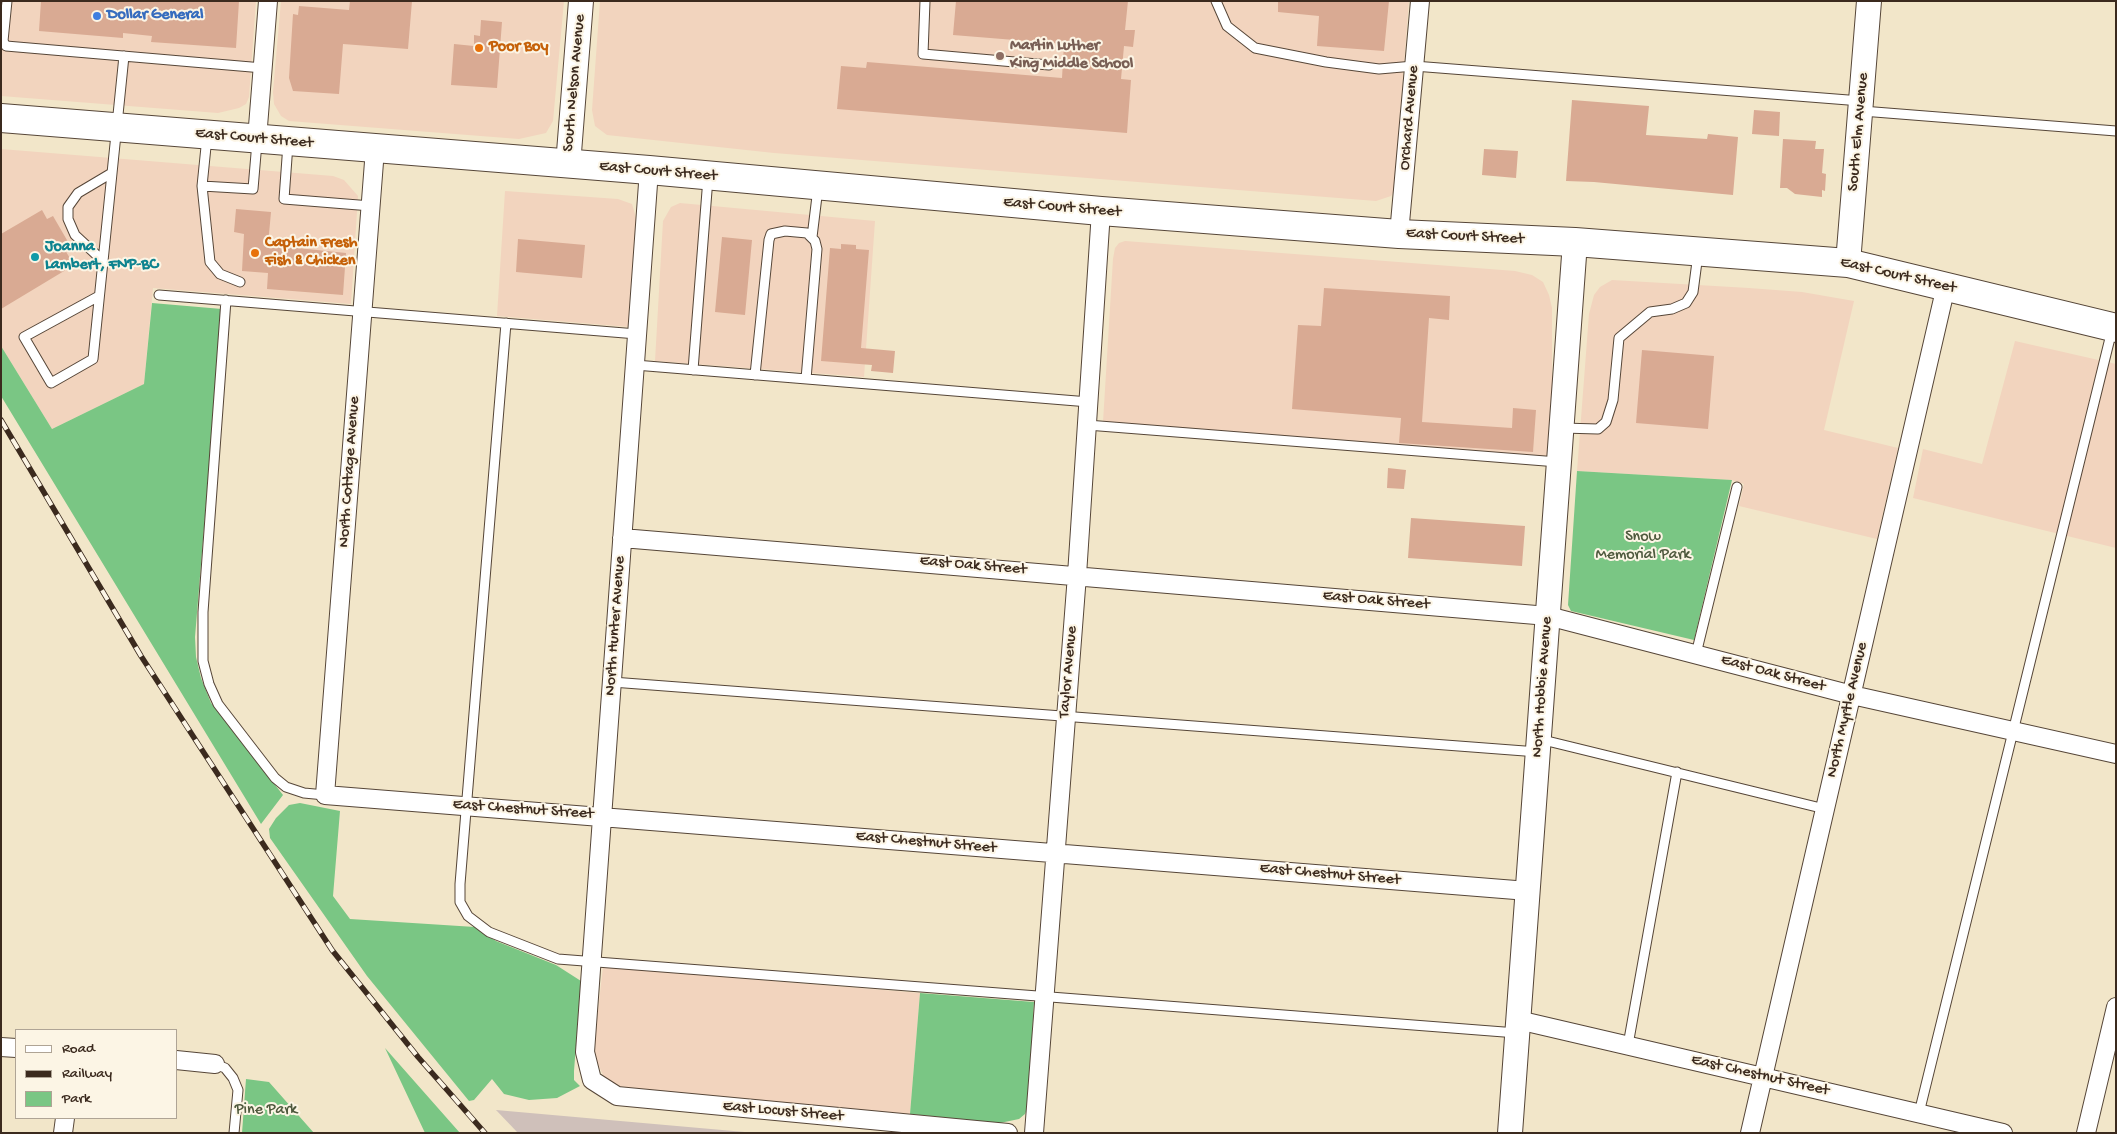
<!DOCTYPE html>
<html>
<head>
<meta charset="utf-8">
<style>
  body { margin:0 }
  #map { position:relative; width:2117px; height:1134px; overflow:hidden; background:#f2e6c9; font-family:"Gochi Hand",sans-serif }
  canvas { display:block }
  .frame { position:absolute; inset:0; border:2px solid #3b2a1e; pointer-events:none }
  .legend { position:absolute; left:15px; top:1029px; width:162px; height:90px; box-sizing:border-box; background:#fcf5e5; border:1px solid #afa495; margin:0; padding:6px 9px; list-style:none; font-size:15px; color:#3b2a1e }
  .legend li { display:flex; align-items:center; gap:10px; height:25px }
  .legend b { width:25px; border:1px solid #afa495 }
</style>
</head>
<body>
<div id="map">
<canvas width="2117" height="1134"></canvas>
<div class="frame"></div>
<ul class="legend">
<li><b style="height:6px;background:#fff"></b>Road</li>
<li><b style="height:6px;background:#3b2a1e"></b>Railway</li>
<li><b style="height:14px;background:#7ac684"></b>Park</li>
</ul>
</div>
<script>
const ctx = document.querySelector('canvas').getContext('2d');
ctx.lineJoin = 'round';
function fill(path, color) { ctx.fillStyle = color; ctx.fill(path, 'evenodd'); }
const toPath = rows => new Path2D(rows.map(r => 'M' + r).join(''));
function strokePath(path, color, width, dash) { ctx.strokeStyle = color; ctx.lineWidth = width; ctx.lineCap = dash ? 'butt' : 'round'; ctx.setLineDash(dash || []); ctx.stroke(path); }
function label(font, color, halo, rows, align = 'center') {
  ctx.font = font + ' "Gochi Hand",sans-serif'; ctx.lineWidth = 4; ctx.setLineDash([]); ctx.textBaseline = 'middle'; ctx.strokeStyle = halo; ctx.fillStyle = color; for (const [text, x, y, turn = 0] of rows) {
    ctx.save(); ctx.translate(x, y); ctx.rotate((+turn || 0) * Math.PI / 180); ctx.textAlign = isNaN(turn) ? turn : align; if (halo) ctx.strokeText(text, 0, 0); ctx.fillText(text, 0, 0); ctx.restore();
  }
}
const built = toPath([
  [1,1,256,1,249,97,246,104,239,108,218,113,1,96],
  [281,1,564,1,553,121,546,133,519,139,289,121,281,116,274,104,273,92],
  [600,1,1409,1,1394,191,1391,196,1376,201,774,153,607,135,595,126,592,110],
  [1,149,333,176,344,180,358,196,351,304,153,288,144,384,52,429,1,346],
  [505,191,618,199,632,204,637,221,629,327,497,316],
  [680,203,875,221,864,377,655,361,663,221,671,207],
  [1125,241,1515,271,1532,275,1543,282,1549,295,1552,308,1552,414,1549,457,1103,422,1113,259,1115,248,1119,243],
  [1612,280,1749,288,1802,292,1854,301,1824,430,1898,448,1877,539,1739,506,1744,484,1732,480,1577,471,1589,314,1594,295,1600,287],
  [2015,341,2116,364,2116,548,1913,498,1923,449,1982,464],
  [603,967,920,993,910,1114,627,1091,613,1086,605,1079,595,1058,594,1046]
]);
const industrial = toPath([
  [496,1110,756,1133,518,1133]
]);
const green = toPath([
  [152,303,222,309,195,637,196,657,201,678,211,703,283,795,261,824,1,396,1,346,52,429,144,384],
  [1577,471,1732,480,1694,640,1571,611,1568,605],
  [300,803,340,811,333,896,350,919,475,927,496,941,556,965,581,981,574,1071,574,1080,580,1086,557,1098,529,1100,504,1094,492,1079,474,1100,469,1101,367,976,270,838,269,829,276,818,289,805],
  [920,993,1034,1002,1028,1107,1025,1114,1019,1119,1000,1123,910,1114],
  [385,1048,460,1133,425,1133],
  [246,1079,269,1082,314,1133,242,1133]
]);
const building = toPath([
  [41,1,239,1,236,48,151,42,152,36,123,33,123,38,39,31],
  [350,1,412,1,408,49,343,44,339,94,293,91,289,78,293,14,298,15,299,6,349,10],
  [956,1,1128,1,1125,30,1135,30,1133,47,1124,46,1121,79,1131,80,1127,133,837,109,841,66,866,68,867,62,1062,78,1064,44,953,35],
  [1278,1,1389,1,1384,51,1317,46,1319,16,1278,12],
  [481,20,502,22,497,88,451,85,454,44,474,46,474,35,480,36],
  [1572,100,1649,106,1646,135,1707,139,1708,134,1738,137,1733,195,1594,182,1566,181],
  [1754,110,1780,112,1779,136,1752,134],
  [1783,139,1816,141,1815,149,1824,149,1822,173,1826,174,1825,191,1822,190,1822,197,1795,194,1787,188,1780,188],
  [1484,149,1518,151,1516,178,1482,175],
  [236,209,271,212,268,245,346,253,343,295,267,289,268,273,242,271,244,234,234,232],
  [42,210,47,219,53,216,71,247,65,250,74,265,1,309,1,234],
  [722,237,752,240,745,315,715,312],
  [518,239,585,245,582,278,516,272],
  [841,244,856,245,856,249,869,250,861,348,895,351,893,373,871,371,872,365,821,361,830,248,841,249],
  [1324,288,1450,296,1449,320,1429,318,1422,422,1512,428,1513,408,1536,410,1533,452,1399,443,1401,418,1292,409,1298,325,1321,326],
  [1642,350,1714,356,1708,429,1636,423],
  [1388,468,1406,470,1404,489,1387,488],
  [1411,518,1525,526,1522,566,1408,558]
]);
const lane = toPath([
  [7,1,3,41,6,46,263,68],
  [925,1,923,54,1049,65],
  [1216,1,1227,26,1255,48,1326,62,1379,69,1414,66,1861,101],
  [1862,111,2116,131],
  [207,137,202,186,253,189,257,142],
  [288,144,284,199,371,206],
  [202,186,210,262,220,274,240,282],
  [812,237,818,188],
  [102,260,75,235,68,219,68,207,78,193,110,174],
  [159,295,637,334],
  [99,296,24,337,51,383,93,359,124,56],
  [226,300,203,612,203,661,209,684,218,704,275,778,286,787,304,793,325,795],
  [506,323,460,884,460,902,468,916,489,932,558,959,1517,1033],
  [635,365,1089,402],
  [693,370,708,178],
  [755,375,769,240,771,234,785,231,807,233,815,241,817,249,806,379],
  [1087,425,1558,462],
  [1562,428,1598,429,1606,422,1613,400,1619,338,1650,312,1672,309,1686,303,1693,292,1698,254],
  [1696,654,1737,487],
  [612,682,1538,752],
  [1539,739,1825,809],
  [1628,1045,1677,772],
  [215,1064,225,1068,233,1078,238,1090,234,1133],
  [1919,1113,2112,330]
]);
const street = toPath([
  [257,139,268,1],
  [375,149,325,795,1528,891],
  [649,170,585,1052,592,1080,617,1096,1008,1133],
  [1399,234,1420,1],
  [622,538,1548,616,1852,695,2116,754],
  [1518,1020,2003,1133],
  [1,1047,16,1048],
  [176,1060,215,1064],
  [63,1133,65,1118],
  [1034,1133,1077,575,1101,211],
  [1750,1133,1946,286],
  [2086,1133,2116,1007]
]);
const secondary = toPath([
  [568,165,581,1],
  [1848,263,1869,1],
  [1510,1133,1575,242]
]);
const primary = toPath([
  [1,118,649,170,1101,211,1399,234,1575,242,1848,263,2116,328]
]);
const rail = toPath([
  [1,420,141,656,332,950,418,1057,485,1133]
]);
const markers = [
  [97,16,5,"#3f7fe0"],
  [479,48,5,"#e8710a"],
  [1000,56,5,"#8d6e63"],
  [255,253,5,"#e8710a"],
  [35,257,5,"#0f9aa8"]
];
const shopNames = [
  ["Dollar General",107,16]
];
const educationNames = [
  ["Martin Luther",1010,47],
  ["King Middle School",1010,65]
];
const foodNames = [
  ["Poor Boy",489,48],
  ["Captain Fresh",265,244],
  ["Fish & Chicken",265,262]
];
const streetNames = [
  ["South Nelson Avenue",575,83,-85],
  ["Orchard Avenue",1410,118,-85],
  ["South Elm Avenue",1859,132,-85],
  ["East Court Street",254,139,5],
  ["East Court Street",658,172,5],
  ["East Court Street",1062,208,5],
  ["East Court Street",1465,237,3],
  ["East Court Street",1898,276,13],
  ["North Cottage Avenue",350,472,-86],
  ["East Oak Street",973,566,5],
  ["East Oak Street",1376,601,5],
  ["North Hunter Avenue",616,626,-86],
  ["Taylor Avenue",1069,672,-85],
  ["East Oak Street",1773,674,15],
  ["North Hobbie Avenue",1543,687,-86],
  ["North Myrtle Avenue",1848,710,-77],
  ["East Chestnut Street",523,810,4],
  ["East Chestnut Street",926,843,5],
  ["East Chestnut Street",1330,875,5],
  ["East Chestnut Street",1760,1076,13],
  ["East Locust Street",783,1112,5]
];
const cultureNames = [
  ["Joanna",45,248],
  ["Lambert, FNP-BC",45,266]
];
const parkNames = [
  ["Snow",1643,538],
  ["Memorial Park",1643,556],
  ["Pine Park",266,1111]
];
fill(built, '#f2d4be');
fill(industrial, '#cfc0ba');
fill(green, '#7ac684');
fill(building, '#d9aa93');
strokePath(lane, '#564638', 11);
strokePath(street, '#564638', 20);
strokePath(secondary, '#564638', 26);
strokePath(primary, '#564638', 30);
strokePath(lane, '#fff', 9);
strokePath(street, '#fff', 18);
strokePath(secondary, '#fff', 24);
strokePath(primary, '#fff', 28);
strokePath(rail, '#3b2a1e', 5.5);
strokePath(rail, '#fcf5e5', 4, [11]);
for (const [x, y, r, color] of markers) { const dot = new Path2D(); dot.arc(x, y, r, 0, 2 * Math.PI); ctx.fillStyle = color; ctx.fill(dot); strokePath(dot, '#fcf5e5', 2); }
label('bold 16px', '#366cbe', '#fcf5e5', shopNames, 'left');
label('bold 16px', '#785e54', '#fcf5e5', educationNames, 'left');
label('bold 16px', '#c56008', '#fcf5e5', foodNames, 'left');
label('16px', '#3b2a1e', '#fcf5e5', streetNames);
label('bold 16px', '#0d838f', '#fcf5e5', cultureNames, 'left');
label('16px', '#4e593d', '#fcf5e5', parkNames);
</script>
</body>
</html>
